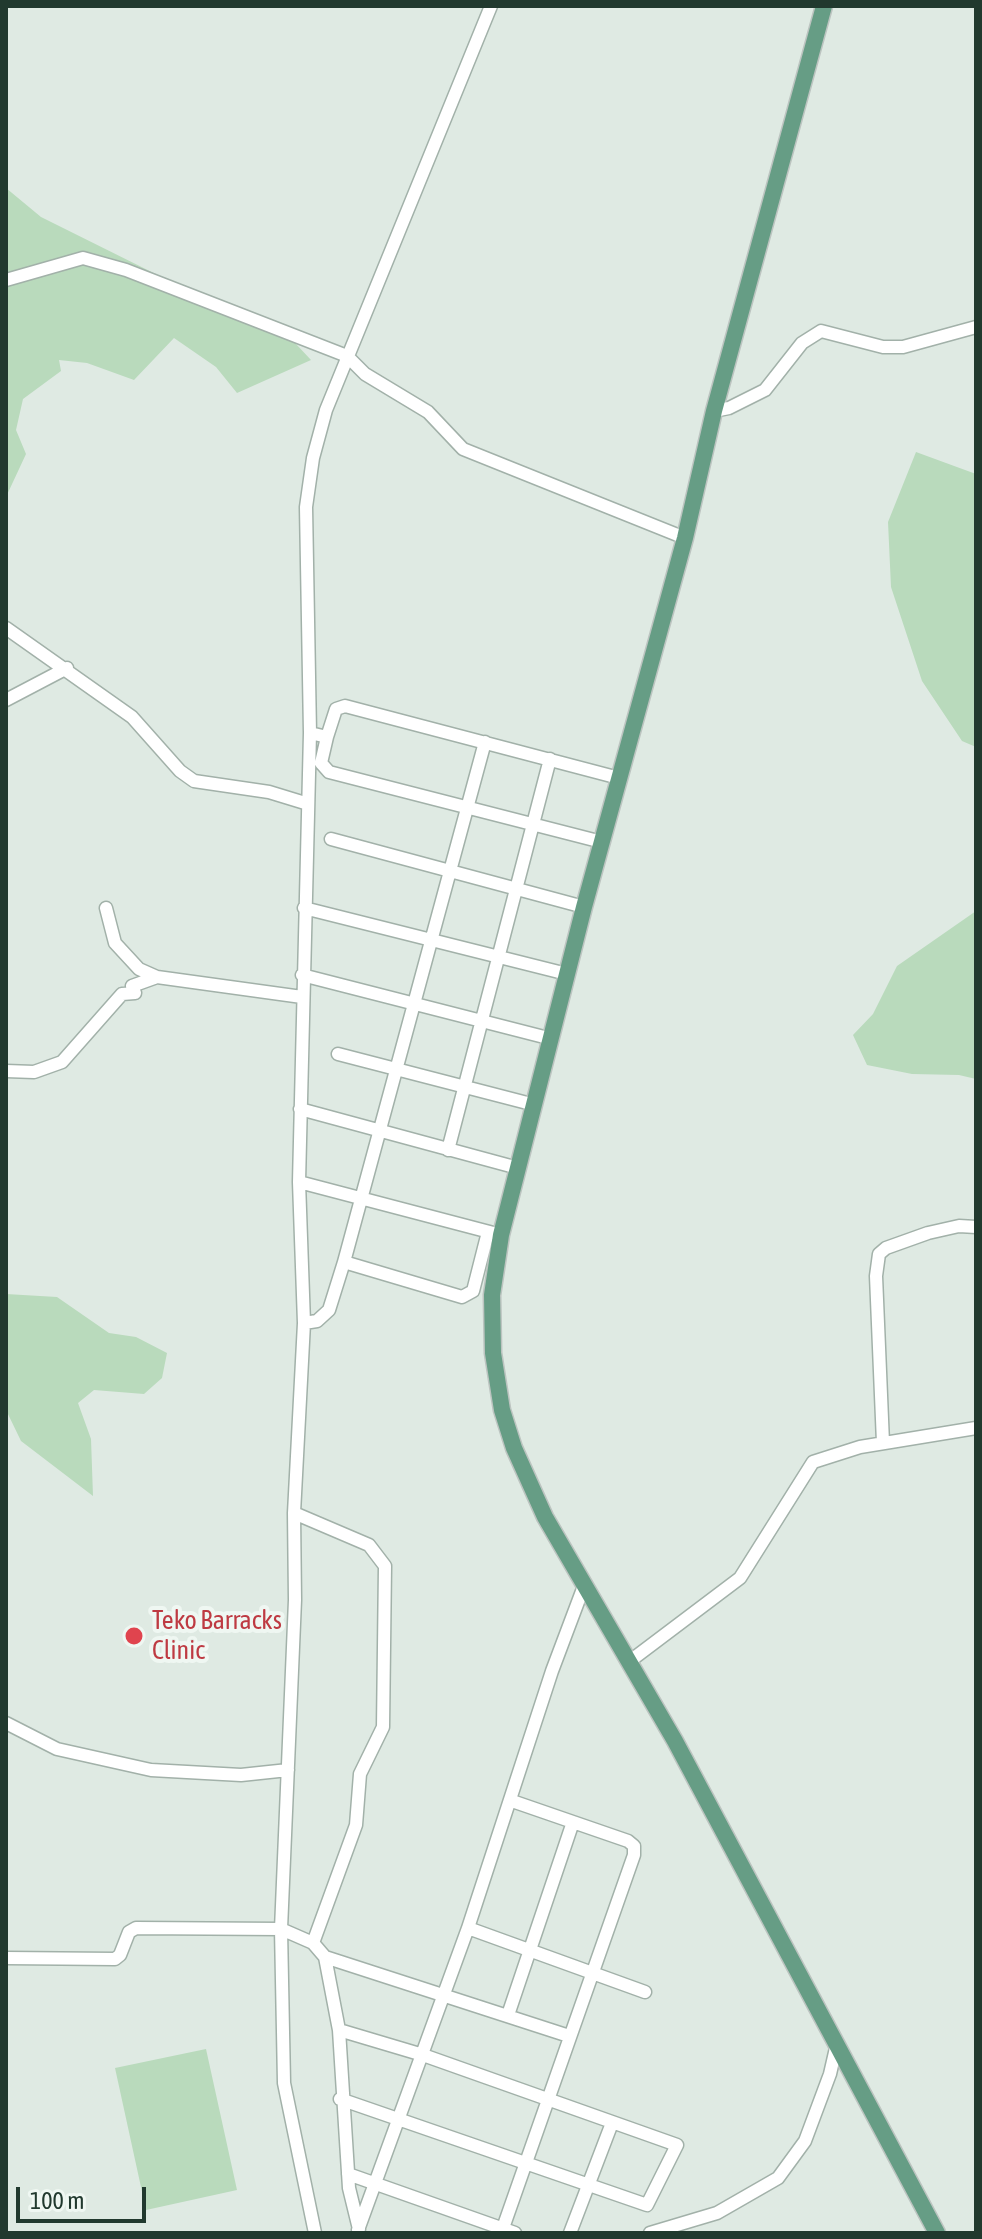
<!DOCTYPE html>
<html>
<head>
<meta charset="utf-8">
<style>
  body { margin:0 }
  #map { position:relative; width:982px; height:2239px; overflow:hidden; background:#dfeae3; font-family:"Asap Condensed",sans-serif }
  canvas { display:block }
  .frame { position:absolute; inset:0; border:8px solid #21392e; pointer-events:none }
  .scale { position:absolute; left:16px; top:2187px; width:130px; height:36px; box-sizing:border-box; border:4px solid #21392e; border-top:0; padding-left:10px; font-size:24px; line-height:28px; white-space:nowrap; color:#21392e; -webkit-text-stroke:6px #eff7f2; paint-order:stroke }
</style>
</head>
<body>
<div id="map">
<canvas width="982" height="2239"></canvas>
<div class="frame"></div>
<div class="scale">100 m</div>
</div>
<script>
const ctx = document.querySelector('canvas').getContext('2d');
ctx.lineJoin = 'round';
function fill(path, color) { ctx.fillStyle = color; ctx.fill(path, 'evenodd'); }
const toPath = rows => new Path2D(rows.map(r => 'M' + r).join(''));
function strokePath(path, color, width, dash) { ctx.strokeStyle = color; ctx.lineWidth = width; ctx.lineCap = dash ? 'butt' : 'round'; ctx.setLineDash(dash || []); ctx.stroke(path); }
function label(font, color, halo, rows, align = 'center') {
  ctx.font = font + ' "Asap Condensed",sans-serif'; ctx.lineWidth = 8; ctx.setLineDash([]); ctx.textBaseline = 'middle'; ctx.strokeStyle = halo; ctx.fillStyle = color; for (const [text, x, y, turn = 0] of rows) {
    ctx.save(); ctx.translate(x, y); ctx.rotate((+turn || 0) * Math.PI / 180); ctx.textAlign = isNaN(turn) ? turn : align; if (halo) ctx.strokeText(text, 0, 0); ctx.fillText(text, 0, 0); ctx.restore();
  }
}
const green = toPath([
  [6,188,41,217,226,309,282,329,311,360,237,393,216,367,174,338,134,380,87,363,59,360,61,371,23,399,16,430,26,454,6,497],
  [916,452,976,474,976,747,962,741,922,681,891,587,888,522],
  [976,911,976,1079,959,1075,912,1074,867,1065,853,1035,873,1014,897,966],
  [6,1294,57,1297,109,1333,136,1337,167,1353,162,1378,144,1394,94,1390,78,1403,91,1439,93,1496,21,1441,6,1410],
  [206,2049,237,2190,146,2210,115,2068]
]);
const minor = toPath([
  [6,280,83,258,126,270,347,356,365,374,428,412,463,449,685,538],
  [714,411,729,408,765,390,802,343,821,331,883,347,903,347,976,327],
  [6,628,132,717,180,771,194,781,269,792,305,803],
  [6,700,67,668],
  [310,733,327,737,336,709,345,706,619,778],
  [327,737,321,763,329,772,602,842],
  [331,839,584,907],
  [106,908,115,943,139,969,157,977,302,997],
  [304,908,567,974],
  [302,975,552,1039],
  [338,1054,535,1105],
  [6,1071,34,1072,62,1062,122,994,135,993,132,986,157,977],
  [300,1109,518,1168],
  [448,1150,550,759],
  [299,1182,501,1235],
  [344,1262,462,1297,473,1291,488,1232],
  [304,1323,317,1321,329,1310,344,1262,485,742],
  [883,1443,876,1276,879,1254,886,1248,928,1233,959,1226,976,1227],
  [294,1513,369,1545,385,1566,383,1727,360,1774,356,1825,313,1943,325,1957,339,2030,349,2188,359,2229],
  [630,1661,740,1578,813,1462,860,1447,976,1428],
  [6,1723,57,1749,151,1770,241,1775,288,1770],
  [468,1928,645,1992],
  [325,1957,569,2036],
  [6,1958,115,1959,120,1955,129,1932,136,1928,281,1929,313,1943],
  [508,2015,573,1822],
  [339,2030,423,2055,677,2145,647,2205,340,2099],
  [348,2174,515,2233],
  [503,2228,634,1855,634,1846,628,1841,512,1801],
  [358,2230,468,1928,552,1671,584,1586],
  [315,2233,284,2083,281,1929,295,1600,294,1513,304,1323,299,1182,310,733,306,507,313,458,326,410,491,6],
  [570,2233,612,2123],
  [650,2233,717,2213,778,2178,805,2141,830,2074,836,2048]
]);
const major = toPath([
  [824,6,714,411,685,538,584,907,501,1235,492,1295,493,1353,502,1410,514,1448,545,1517,675,1741,937,2233]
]);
const markers = [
  [134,1636,10,"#e0444e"]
];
const healthNames = [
  ["Teko Barracks",152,1621],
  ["Clinic",152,1651]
];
fill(green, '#b9dabc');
strokePath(minor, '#a2b1a9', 15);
strokePath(major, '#bcc4c0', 19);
strokePath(minor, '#fff', 12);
strokePath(major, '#669d85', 16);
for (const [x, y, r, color] of markers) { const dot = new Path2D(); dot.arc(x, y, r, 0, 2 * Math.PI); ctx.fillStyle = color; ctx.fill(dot); strokePath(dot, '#eff7f2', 3); }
label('26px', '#be3a42', '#eff7f2', healthNames, 'left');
</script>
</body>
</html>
